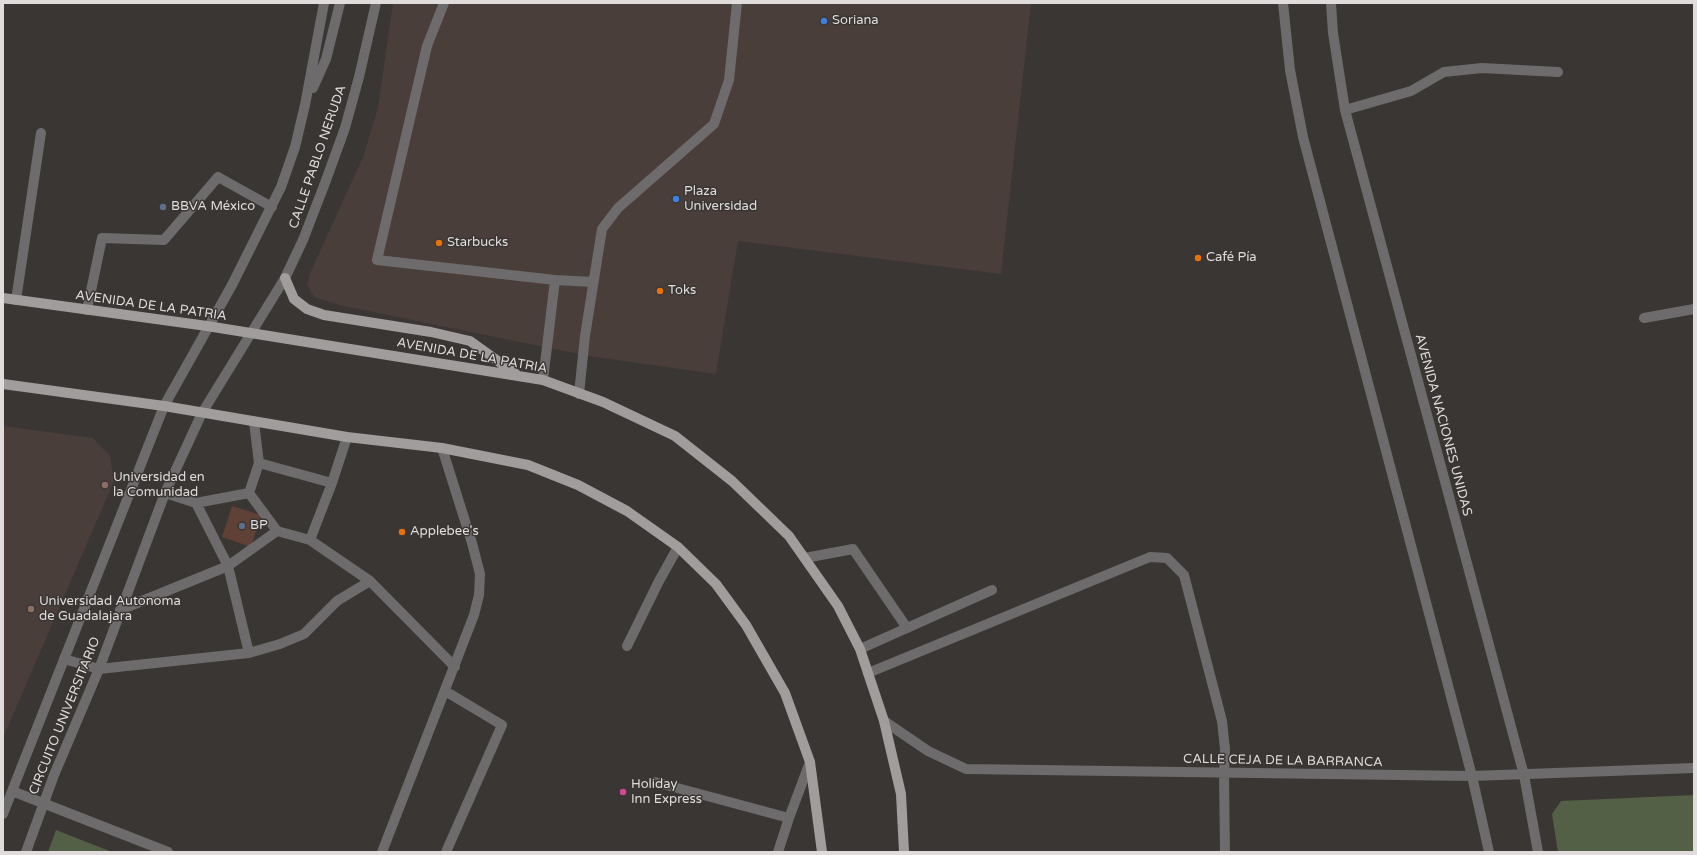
<!DOCTYPE html>
<html>
<head>
<meta charset="utf-8">
<style>
  body { margin:0 }
  #map { position:relative; width:1697px; height:855px; overflow:hidden; background:#3a3634; font-family:"Varela Round",sans-serif }
  canvas { display:block }
  .frame { position:absolute; inset:0; border:4px solid #dfdcdb; pointer-events:none }
</style>
</head>
<body>
<div id="map">
<canvas width="1697" height="855"></canvas>
<div class="frame"></div>
</div>
<script>
const ctx = document.querySelector('canvas').getContext('2d');
ctx.lineJoin = 'round';
function fill(path, color) { ctx.fillStyle = color; ctx.fill(path, 'evenodd'); }
const toPath = rows => new Path2D(rows.map(r => 'M' + r).join(''));
function strokePath(path, color, width, dash) { ctx.strokeStyle = color; ctx.lineWidth = width; ctx.lineCap = dash ? 'butt' : 'round'; ctx.setLineDash(dash || []); ctx.stroke(path); }
function label(font, color, halo, rows, align = 'center') {
  ctx.font = font + ' "Varela Round",sans-serif'; ctx.lineWidth = 3; ctx.setLineDash([]); ctx.textBaseline = 'middle'; ctx.strokeStyle = halo; ctx.fillStyle = color; for (const [text, x, y, turn = 0] of rows) {
    ctx.save(); ctx.translate(x, y); ctx.rotate((+turn || 0) * Math.PI / 180); ctx.textAlign = isNaN(turn) ? turn : align; if (halo) ctx.strokeText(text, 0, 0); ctx.fillText(text, 0, 0); ctx.restore();
  }
}
const built = toPath([
  [393,3,1031,3,1001,274,738,241,716,374,588,356,339,305,314,297,307,285,311,271,363,157,378,108],
  [3,426,93,438,110,456,114,481,3,738]
]);
const green = toPath([
  [1694,795,1694,852,1558,852,1552,814,1561,801],
  [56,830,112,852,48,852]
]);
const building = toPath([
  [232,506,261,515,251,547,222,537]
]);
const service = toPath([
  [444,3,427,46,377,260,555,280,593,282],
  [16,300,41,133],
  [87,310,102,238,164,240,218,177,272,207],
  [543,380,555,280],
  [579,394,585,336,602,229,618,208,714,124,729,80,737,3],
  [254,422,259,463,249,493,277,531,310,540],
  [347,437,332,483,310,540,370,581,455,667],
  [259,463,332,483],
  [165,493,196,503,228,566,249,653],
  [196,503,249,493],
  [805,558,853,549,907,628],
  [120,610,228,566,277,531],
  [627,646,659,581,678,547],
  [860,649,992,590],
  [64,659,99,669,249,653,280,644,304,634,337,601,370,581],
  [868,673,1150,557,1167,558,1184,575,1222,721,1225,749,1224,773],
  [445,691,502,725,446,852],
  [655,782,789,818,810,762],
  [382,852,474,615,479,595,480,574,472,543,442,448],
  [778,852,789,818]
]);
const minor = toPath([
  [313,88,326,59,340,3],
  [1345,110,1411,91,1444,72,1482,68,1558,72],
  [1644,318,1694,309],
  [884,721,928,751,966,769,1472,776,1694,768],
  [1224,773,1225,852],
  [12,791,168,852],
  [3,814,164,406,232,285,281,187,295,147,305,105,324,3],
  [26,852,54,775,99,669,165,493,202,413,285,278,303,240,325,183,345,128,359,77,376,3]
]);
const tertiary = toPath([
  [1283,3,1290,70,1303,137,1472,776,1489,852],
  [1331,3,1333,33,1345,110,1524,775,1538,852]
]);
const primary = toPath([
  [285,278,294,299,307,309,324,315,431,332,470,341,516,374],
  [3,298,207,326,543,380,603,402,675,436,732,481,789,536,838,606,860,649,884,721,901,794,904,852],
  [3,384,164,406,347,437,442,448,528,465,578,485,627,511,678,547,716,584,746,625,785,693,810,762,822,852]
]);
const markers = [
  [824,21,4,"#3f7fe0"],
  [676,199,4,"#3f7fe0"],
  [163,207,4,"#5c6f8a"],
  [439,243,4,"#e8710a"],
  [1198,258,4,"#e8710a"],
  [660,291,4,"#e8710a"],
  [105,485,4,"#8d6e63"],
  [242,526,4,"#5c6f8a"],
  [402,532,4,"#e8710a"],
  [31,609,4,"#8d6e63"],
  [623,792,4,"#d1479c"]
];
const poiNames = [
  ["Soriana",832,21],
  ["Plaza",684,192],
  ["Universidad",684,207],
  ["BBVA México",171,207],
  ["Starbucks",447,243],
  ["Café Pía",1206,258],
  ["Toks",668,291],
  ["Universidad en",113,478],
  ["la Comunidad",113,493],
  ["BP",250,526],
  ["Applebee's",410,532],
  ["Universidad Autonoma",39,602],
  ["de Guadalajara",39,617],
  ["Holiday",631,785],
  ["Inn Express",631,800]
];
const streetNames = [
  ["CALLE PABLO NERUDA",318,157,-71],
  ["AVENIDA DE LA PATRIA",151,306,8],
  ["AVENIDA DE LA PATRIA",472,356,10],
  ["AVENIDA NACIONES UNIDAS",1443,425,75],
  ["CIRCUITO UNIVERSITARIO",65,716,-68],
  ["CALLE CEJA DE LA BARRANCA",1283,761,1]
];
fill(built, '#4a3e3a');
fill(green, '#536045');
fill(building, '#604135');
strokePath(service, '#6d6b6b', 10);
strokePath(minor, '#6d6b6b', 10);
strokePath(tertiary, '#6d6b6b', 10);
strokePath(primary, '#a29d9d', 10);
for (const [x, y, r, color] of markers) { const dot = new Path2D(); dot.arc(x, y, r, 0, 2 * Math.PI); ctx.fillStyle = color; ctx.fill(dot); strokePath(dot, '#3a3634', 1.5); }
label('13px', '#dfdcdb', '#3a3634', poiNames, 'left');
label('13px', '#dfdcdb', '#3a3634', streetNames);
</script>
</body>
</html>
